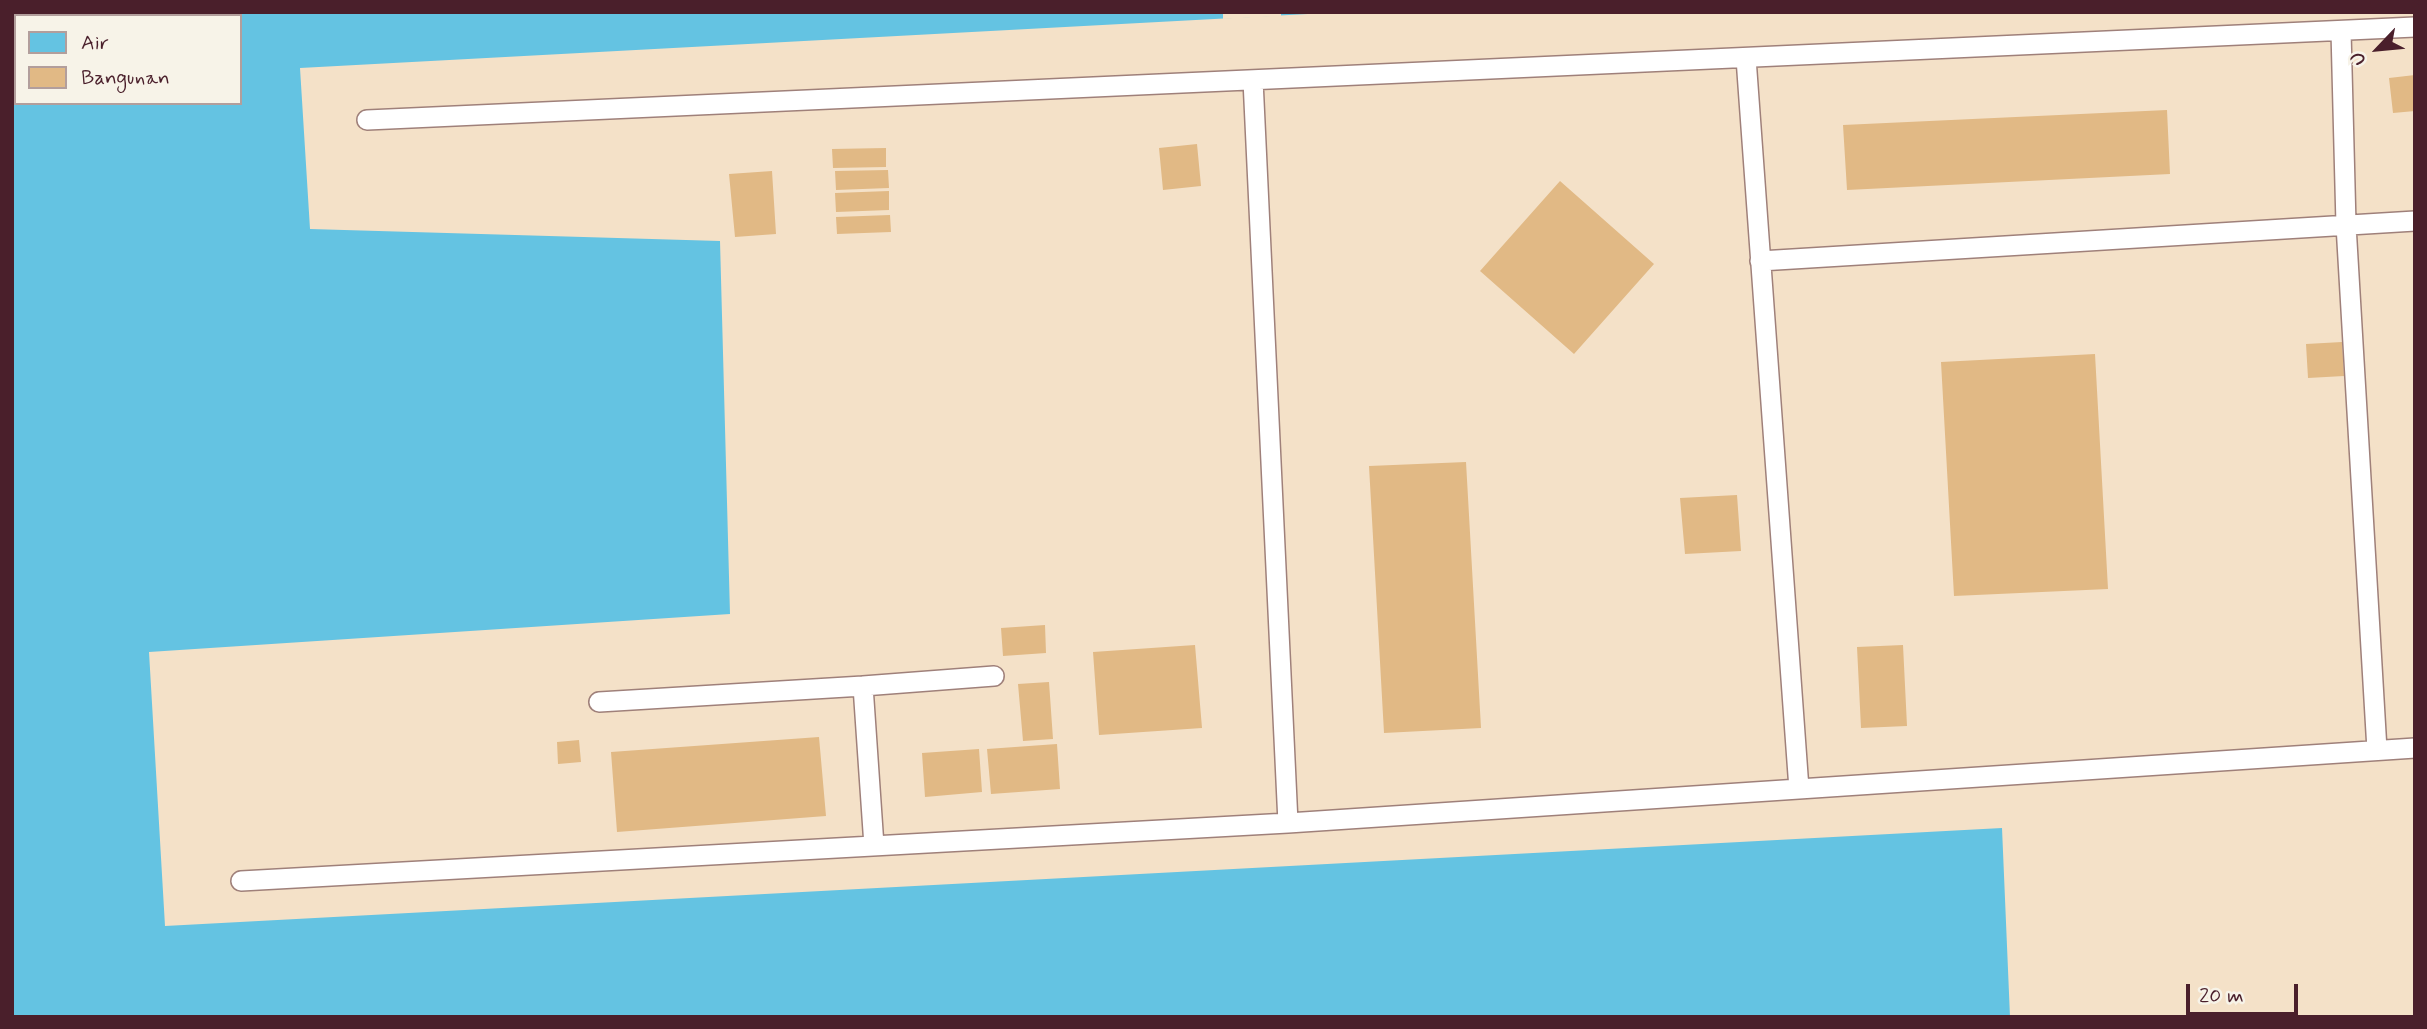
<!DOCTYPE html>
<html>
<head>
<meta charset="utf-8">
<style>
  body { margin:0 }
  #map { position:relative; width:2427px; height:1029px; overflow:hidden; background:#f4e1c8; font-family:Mynerve,sans-serif }
  canvas { display:block }
  .frame { position:absolute; inset:0; border:14px solid #4a1f2b; pointer-events:none }
  .legend { position:absolute; left:14px; top:14px; width:228px; height:91px; box-sizing:border-box; background:#f7f3e8; border:2px solid #b29e9c; margin:0; padding:9px 12px; list-style:none; font-size:21px; color:#4a1f2b }
  .legend li { display:flex; align-items:center; gap:14px; height:35px }
  .legend b { width:35px; border:2px solid #b29e9c }
  .north { position:absolute; left:2343px; top:14px; width:70px; height:70px; -webkit-text-stroke:5px #f7f3e8; paint-order:stroke; rotate:244deg; font-size:19px; font-weight:700; line-height:28px; text-align:center; color:#4a1f2b }
  .north::after { content:''; display:block; margin:auto; width:24px; height:32px; background:#4a1f2b; clip-path:polygon(50% 0,100% 100%,50% 72%,0 100%) }
  .scale { position:absolute; left:2186px; top:984px; width:112px; height:32px; box-sizing:border-box; border:4px solid #4a1f2b; border-top:0; padding-left:9px; font-size:21px; line-height:24px; white-space:nowrap; color:#4a1f2b; -webkit-text-stroke:5px #f7f3e8; paint-order:stroke }
</style>
</head>
<body>
<div id="map">
<canvas width="2427" height="1029"></canvas>
<div class="frame"></div>
<ul class="legend">
<li><b style="height:19px;background:#64c3e2"></b>Air</li>
<li><b style="height:19px;background:#e1b985"></b>Bangunan</li>
</ul>
<div class="north">U</div>
<div class="scale">20 m</div>
</div>
<script>
const ctx = document.querySelector('canvas').getContext('2d');
ctx.lineJoin = 'round';
function fill(path, color) { ctx.fillStyle = color; ctx.fill(path, 'evenodd'); }
const toPath = rows => new Path2D(rows.map(r => 'M' + r).join(''));
function strokePath(path, color, width, dash) { ctx.strokeStyle = color; ctx.lineWidth = width; ctx.lineCap = dash ? 'butt' : 'round'; ctx.setLineDash(dash || []); ctx.stroke(path); }
const water = toPath([
  [12,12,1345,12,300,68,310,229,720,241,730,614,149,652,165,926,2002,828,2010,1017,12,1017],
  [16,16,240,16,240,103,16,103]
]);
const pier = toPath([
  [1223,12,1281,12,1281,16,1223,19]
]);
const building = toPath([
  [2415,75,2415,111,2393,113,2389,78],
  [2167,110,2170,174,1847,190,1843,125],
  [1197,144,1201,186,1163,190,1159,148],
  [886,148,886,167,833,168,832,149],
  [888,170,889,188,836,190,835,171],
  [772,171,776,234,735,237,729,174],
  [1560,181,1654,264,1574,354,1480,271],
  [889,191,889,210,836,212,835,193],
  [890,215,891,232,837,234,836,217],
  [2342,342,2344,376,2308,378,2306,344],
  [2095,354,2108,589,1954,596,1941,362],
  [1466,462,1481,728,1384,733,1369,466],
  [1737,495,1741,551,1685,554,1680,498],
  [1045,625,1046,653,1003,656,1001,628],
  [1195,645,1202,728,1099,735,1093,652],
  [1903,645,1907,726,1861,728,1857,647],
  [1049,682,1053,739,1023,741,1018,684],
  [819,737,826,816,617,832,611,752],
  [579,740,581,762,558,764,557,742],
  [1057,744,1060,789,991,794,987,749],
  [979,749,982,792,925,797,922,753]
]);
const service = toPath([
  [2341,31,2346,225,2377,750],
  [1746,58,1799,789],
  [1253,80,1288,823],
  [367,120,2415,27],
  [1760,261,2415,221],
  [863,686,994,676],
  [599,702,863,686,874,846],
  [241,881,1288,823,2415,748]
]);
fill(water, '#64c3e2');
fill(pier, '#f4e1c8');
fill(building, '#e1b985');
strokePath(service, '#9f807a', 22);
strokePath(service, '#fff', 19);
</script>
</body>
</html>
